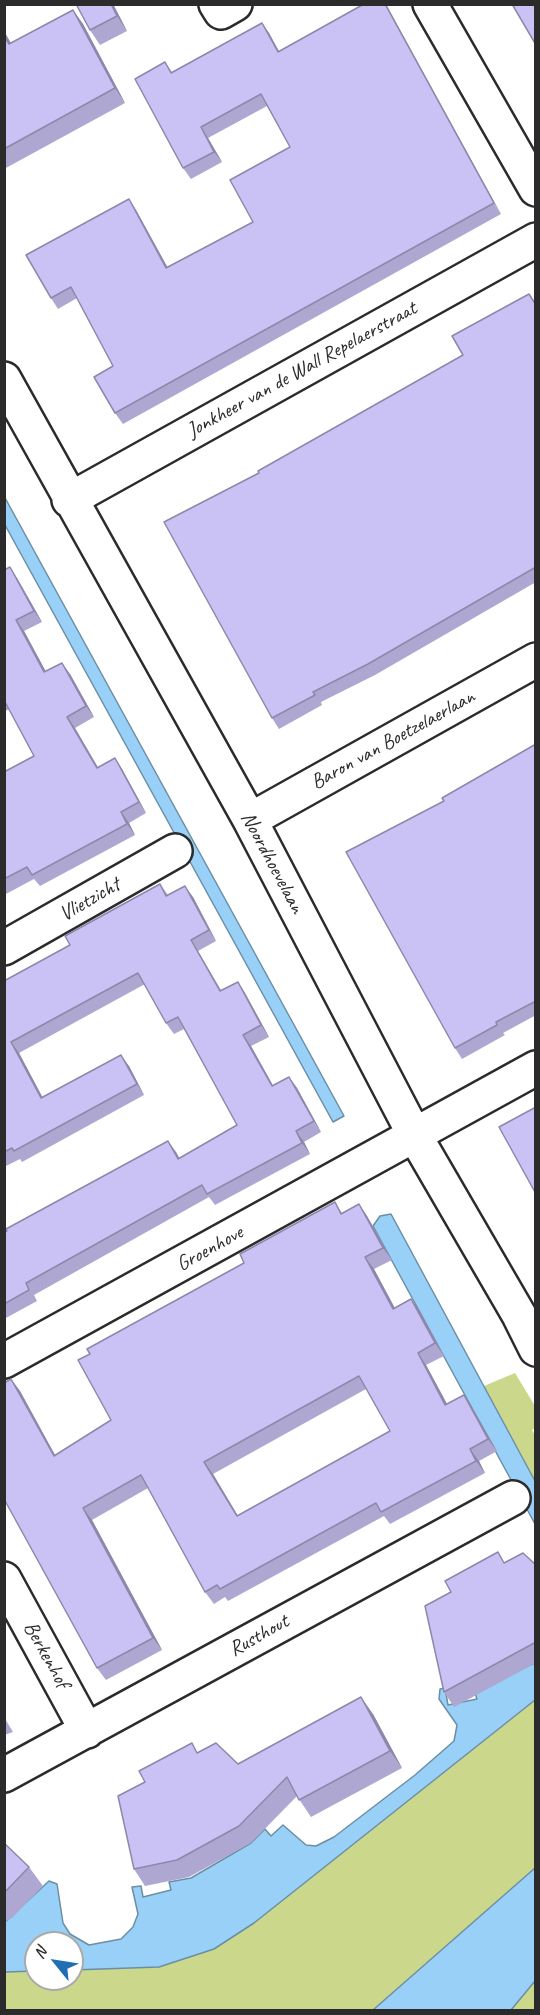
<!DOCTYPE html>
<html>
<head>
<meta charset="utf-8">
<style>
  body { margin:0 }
  #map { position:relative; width:540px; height:2015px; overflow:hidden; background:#fff; font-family:Caveat,sans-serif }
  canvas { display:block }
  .frame { position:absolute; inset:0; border:6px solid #2b2b2b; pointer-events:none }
  .north { position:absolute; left:24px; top:1931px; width:60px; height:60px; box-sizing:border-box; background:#fff; border:2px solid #aaa; border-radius:50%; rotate:300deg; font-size:16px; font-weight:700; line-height:24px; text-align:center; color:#2b2b2b }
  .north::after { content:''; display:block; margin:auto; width:21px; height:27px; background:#1f6fb2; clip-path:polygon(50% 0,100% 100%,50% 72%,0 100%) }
</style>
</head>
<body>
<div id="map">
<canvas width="540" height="2015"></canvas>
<div class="frame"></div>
<div class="north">N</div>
</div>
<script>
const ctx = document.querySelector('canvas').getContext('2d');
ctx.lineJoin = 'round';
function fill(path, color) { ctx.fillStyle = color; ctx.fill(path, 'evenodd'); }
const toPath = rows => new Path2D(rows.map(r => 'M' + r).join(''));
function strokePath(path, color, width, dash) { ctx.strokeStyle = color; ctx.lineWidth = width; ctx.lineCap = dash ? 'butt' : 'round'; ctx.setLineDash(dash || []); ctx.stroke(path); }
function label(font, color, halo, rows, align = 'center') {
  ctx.font = font + ' Caveat,sans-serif'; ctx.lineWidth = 5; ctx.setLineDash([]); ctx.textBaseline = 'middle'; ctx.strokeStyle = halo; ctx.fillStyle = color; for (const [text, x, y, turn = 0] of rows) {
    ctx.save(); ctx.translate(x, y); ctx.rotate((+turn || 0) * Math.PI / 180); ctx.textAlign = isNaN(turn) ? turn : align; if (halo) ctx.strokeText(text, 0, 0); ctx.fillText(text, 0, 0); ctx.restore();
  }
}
const green = toPath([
  [515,1373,535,1406,535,1428,532,1430,536,1437,534,1478,484,1386],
  [535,1700,535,1868,373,2010,5,2010,4,1972,36,1971,36,1979,72,1979,72,1970,159,1967,254,1923],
  [535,1981,535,2010,511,2010]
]);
const water = toPath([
  [4,496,344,1116,333,1122,5,525,4,496],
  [391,1214,535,1481,535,1524,373,1226,380,1216,391,1214],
  [535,1663,535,1700,254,1923,214,1949,159,1967,72,1970,72,1943,36,1943,36,1971,5,1972,4,1923,49,1881,57,1884,63,1923,70,1934,89,1945,121,1939,133,1927,138,1914,132,1887,141,1886,143,1897,171,1890,169,1882,191,1878,251,1843,265,1829,271,1836,283,1825,306,1845,316,1846,334,1837,415,1775,454,1741,457,1725,439,1699,440,1689,445,1688,448,1705,477,1699,474,1690,535,1663],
  [535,1868,535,1981,511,2010,373,2010,535,1868]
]);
const minor = toPath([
  [216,4,221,12,235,4],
  [430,4,536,189],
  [4,379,250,820,415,1136,519,1315,536,1349],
  [69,500,536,240],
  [250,820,536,660],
  [4,948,175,851],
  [4,1361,536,1068],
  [4,1579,87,1731],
  [4,1775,513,1498]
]);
const wall = toPath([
  [76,4,113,4,127,31,100,45,90,30],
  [364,4,501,214,123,424,115,413,113,366,77,298,58,309,51,298,129,199,136,210,167,267,253,222,290,147,267,106,208,138,222,162,191,179,183,168,165,62,172,72,262,23,269,33,279,51],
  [73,10,83,24,125,103,4,169,4,31,11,44],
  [536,302,536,582,375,675,321,702,322,705,279,729,272,718,259,473,463,355],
  [4,570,17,578,42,622,24,631,46,672,70,674,94,717,75,728,98,767,115,758,122,769,146,813,129,823,135,835,40,886,34,879,4,895,4,772,34,756,9,709,4,712],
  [536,744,536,1015,503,1033,505,1035,462,1059,455,1048,444,801],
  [160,884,168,895,193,897,216,941,198,951,221,990,238,982,245,993,269,1037,251,1046,273,1086,289,1077,297,1088,321,1132,304,1142,310,1154,215,1205,209,1197,34,1295,37,1301,4,1319,4,1233,176,1152,179,1158,237,1125,184,1029,174,1034,166,1023,145,984,19,1053,43,1098,129,1066,144,1095,22,1162,20,1159,4,1167,4,981,70,945],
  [335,1202,342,1213,359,1204,367,1216,392,1260,374,1269,395,1308,420,1311,444,1356,426,1365,447,1404,472,1407,497,1451,479,1461,485,1473,390,1524,384,1516,228,1601,225,1597,214,1604,205,1592,148,1488,92,1520,162,1650,106,1680,97,1668,11,1379,20,1391,55,1455,111,1420,244,1263],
  [366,1389,390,1431,238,1516,213,1474],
  [505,1562,536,1565,536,1663,454,1707,444,1692],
  [373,1714,402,1768,311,1817,297,1796,251,1843,189,1877,145,1886,134,1869,199,1752,238,1764],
  [4,1717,13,1732,4,1735],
  [4,1843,29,1867,43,1886,12,1918,4,1922]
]);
const shadedWall = toPath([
  [111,4,113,4,127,31,117,16],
  [385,4,386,4,501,214,494,203],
  [73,10,83,24,125,103,115,88],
  [262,23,269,33,285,63,278,52],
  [4,31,20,59,9,44,4,36],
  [201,127,208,138,222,162,214,152],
  [129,199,136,210,174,279,166,268],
  [10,567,17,578,42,622,34,611],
  [16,620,24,631,52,683,44,672],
  [62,663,70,674,94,717,86,706],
  [67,717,75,728,104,779,97,768],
  [115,758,122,769,146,813,139,802],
  [121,812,129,823,135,835,127,824],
  [185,886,193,897,216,941,209,930],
  [191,940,198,951,227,1002,220,991],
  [238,982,245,993,269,1037,261,1025],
  [243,1035,251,1046,280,1098,272,1086],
  [11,1042,19,1053,49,1110,41,1098],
  [121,1055,129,1066,144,1095,137,1084],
  [289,1077,297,1088,321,1132,314,1121],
  [296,1131,304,1142,310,1154,302,1143],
  [168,1141,176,1152,186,1170,178,1159],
  [359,1204,367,1216,392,1260,383,1248],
  [365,1257,374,1269,402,1322,393,1309],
  [411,1299,420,1311,444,1356,435,1343],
  [418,1353,426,1365,454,1417,445,1405],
  [11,1379,20,1391,62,1468,54,1456],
  [464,1395,472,1407,497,1451,488,1439],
  [470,1449,479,1461,485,1473,476,1461],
  [204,1462,213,1474,245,1528,237,1516],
  [83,1508,92,1520,162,1650,153,1638],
  [361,1697,373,1714,402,1768,390,1751]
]);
const building = toPath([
  [76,4,111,4,117,16,90,30,76,4],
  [364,4,385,4,494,203,115,413,94,377,113,366,71,287,51,298,26,255,129,199,166,268,253,222,230,180,290,147,261,94,201,127,214,152,183,168,135,79,165,62,171,73,262,23,278,52,364,4],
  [512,4,536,4,536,45,512,4],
  [73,10,115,88,4,149,4,36,9,44,73,10],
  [529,294,536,305,536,567,368,664,313,692,315,695,272,718,164,522,259,473,258,471,463,355,452,336,529,294],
  [10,567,34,611,16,620,44,672,62,663,86,706,67,717,97,768,115,758,139,802,121,812,127,824,32,875,27,867,4,879,4,772,34,756,4,700,4,570,10,567],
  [536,744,536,1001,496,1022,497,1025,455,1048,346,852,444,801,442,798,536,744],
  [160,884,166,896,185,886,209,930,191,940,220,991,238,982,261,1025,243,1035,272,1086,289,1077,314,1121,296,1131,302,1143,207,1194,202,1185,26,1283,29,1290,4,1304,4,1233,7,1231,6,1229,168,1141,178,1159,237,1125,178,1017,166,1023,138,973,11,1042,41,1098,121,1055,137,1084,14,1151,12,1148,4,1152,4,981,70,945,65,936,160,884],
  [536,1107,536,1194,499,1127,536,1107],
  [335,1202,341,1214,359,1204,383,1248,365,1257,393,1309,411,1299,435,1343,418,1353,445,1405,464,1395,488,1439,470,1449,476,1461,381,1512,376,1503,220,1589,217,1585,205,1592,141,1475,83,1508,153,1638,97,1668,4,1499,4,1383,11,1379,54,1456,111,1420,78,1360,90,1354,87,1349,244,1263,240,1254,335,1202],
  [359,1376,390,1431,237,1516,204,1462,359,1376],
  [498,1552,504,1563,523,1553,536,1565,536,1642,444,1692,425,1606,451,1592,445,1581,498,1552],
  [361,1697,390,1751,299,1800,287,1777,239,1826,177,1860,134,1869,118,1796,145,1782,139,1771,192,1743,197,1753,216,1743,238,1764,361,1697],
  [4,1843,29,1867,4,1893,4,1843]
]);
const streetNames = [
  ["Jonkheer van de Wall Repelaerstraat",302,370,-29],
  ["Baron van Boetzelaerlaan",393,740,-29],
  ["Noordhoevelaan",272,863,62],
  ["Vlietzicht",90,900,-30],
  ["Groenhove",210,1249,-29],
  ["Rusthout",259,1636,-29],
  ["Berkenhof",46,1655,61]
];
fill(green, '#cbd78a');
fill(water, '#98d0f7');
strokePath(water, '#6c8ea5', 1.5);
strokePath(minor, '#2b2b2b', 38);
strokePath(minor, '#fff', 33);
fill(wall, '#aea7d2');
fill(shadedWall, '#8d88ab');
fill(building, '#cac2f4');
strokePath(building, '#8d88ab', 1.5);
label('21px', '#2b2b2b', '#fff', streetNames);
</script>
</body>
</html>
